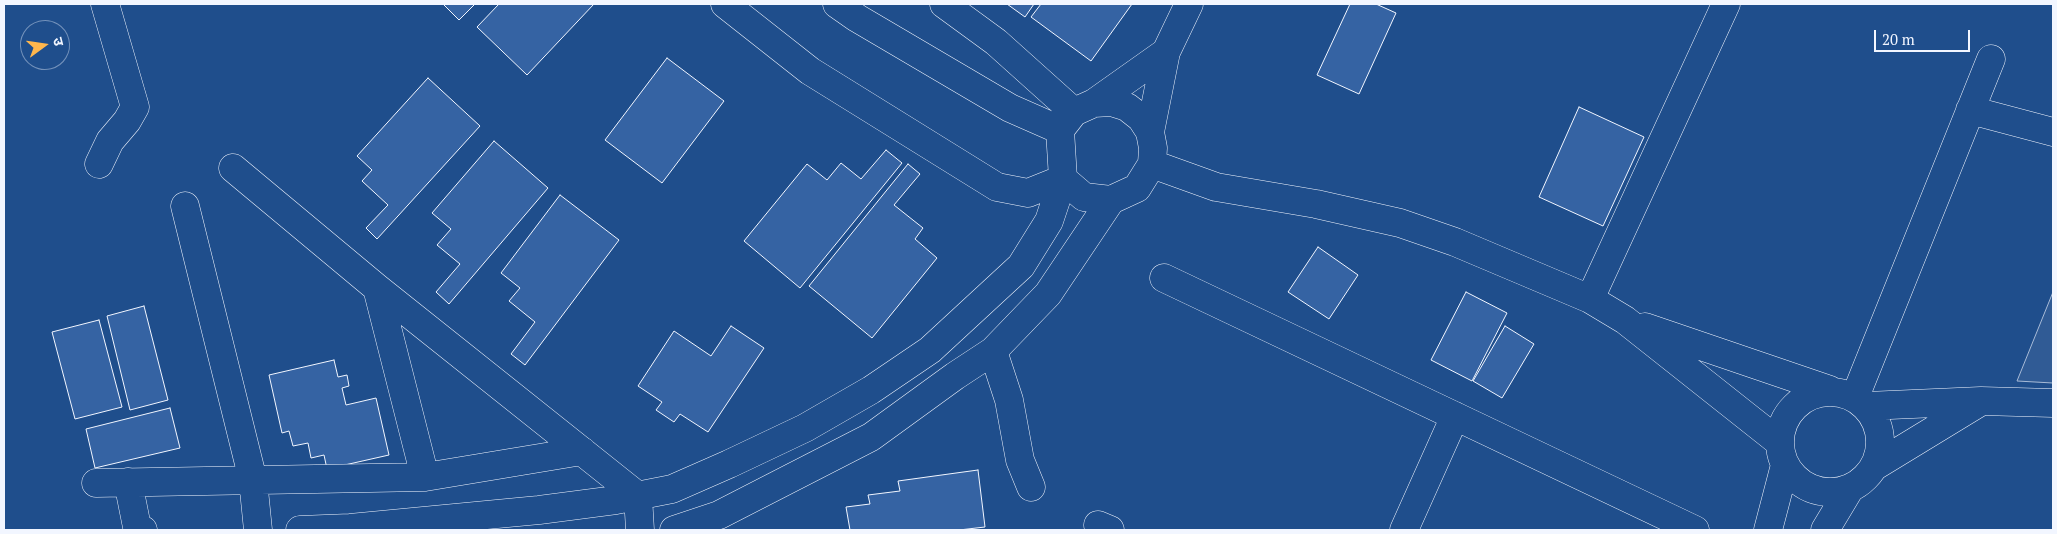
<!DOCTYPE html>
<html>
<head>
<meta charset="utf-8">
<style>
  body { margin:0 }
  #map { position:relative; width:2057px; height:534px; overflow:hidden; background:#1f4e8c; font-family:"PT Serif","Noto Sans Devanagari",serif }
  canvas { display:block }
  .frame { position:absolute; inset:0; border:5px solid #f2f6ff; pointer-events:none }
  .north { position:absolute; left:20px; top:20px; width:50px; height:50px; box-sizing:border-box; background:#1f4e8c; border:1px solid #7391ba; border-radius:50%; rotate:76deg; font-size:14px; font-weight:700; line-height:20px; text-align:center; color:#f2f6ff }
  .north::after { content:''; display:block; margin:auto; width:18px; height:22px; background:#ffb74d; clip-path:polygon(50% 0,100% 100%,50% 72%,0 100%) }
  .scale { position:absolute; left:1874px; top:30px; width:96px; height:22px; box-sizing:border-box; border:2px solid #f2f6ff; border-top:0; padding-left:6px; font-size:15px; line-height:18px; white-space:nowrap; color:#f2f6ff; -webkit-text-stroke:4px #1f4e8c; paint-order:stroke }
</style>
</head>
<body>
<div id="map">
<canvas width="2057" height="534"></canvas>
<div class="frame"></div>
<div class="north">उ</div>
<div class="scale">20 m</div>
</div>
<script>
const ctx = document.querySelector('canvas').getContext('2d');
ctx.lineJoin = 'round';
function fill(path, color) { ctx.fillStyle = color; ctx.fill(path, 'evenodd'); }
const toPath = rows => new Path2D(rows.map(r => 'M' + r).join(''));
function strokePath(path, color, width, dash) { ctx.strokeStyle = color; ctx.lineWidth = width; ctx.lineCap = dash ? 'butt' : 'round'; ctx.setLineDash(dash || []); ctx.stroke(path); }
const built = toPath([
  [2053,292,2053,383,2017,381,2053,292]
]);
const building = toPath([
  [443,4,475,4,459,20,443,4],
  [499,4,594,4,527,75,477,27,499,4],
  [1007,4,1034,4,1025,17,1007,4],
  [1041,4,1132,4,1091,61,1031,17,1041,4],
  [1350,4,1376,4,1396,13,1359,94,1317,75,1350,4],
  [667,58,724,101,662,183,605,140,667,58],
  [428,78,480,126,377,239,366,228,388,205,362,181,372,170,357,156,428,78],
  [1579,107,1644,137,1603,226,1539,197,1579,107],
  [494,141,548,188,449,304,436,292,460,264,437,245,451,229,432,213,494,141],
  [886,150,902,163,800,288,744,241,807,164,827,180,841,163,861,179,886,150],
  [908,164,920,174,894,205,923,228,915,239,937,258,872,338,809,286,908,164],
  [560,195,619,240,525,365,511,354,535,322,509,301,520,288,501,273,560,195],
  [1318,247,1358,275,1329,319,1288,292,1318,247],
  [1466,292,1507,313,1472,381,1431,360,1466,292],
  [144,306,168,400,130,410,107,316,144,306],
  [99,320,122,407,75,419,52,332,99,320],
  [731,326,764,348,708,432,680,414,674,422,656,410,662,402,638,386,674,331,711,356,731,326],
  [1505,326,1534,344,1502,398,1473,381,1505,326],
  [334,360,338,377,347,375,349,386,342,388,346,405,376,398,389,455,327,469,324,455,311,458,308,443,293,446,289,431,282,433,269,375,334,360],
  [170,408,180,448,95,468,86,429,170,408],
  [978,470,985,527,959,530,850,530,846,507,870,504,868,495,900,491,898,481,978,470]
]);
const minor = toPath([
  [725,4,810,71,997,187,1028,193,1063,179],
  [837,4,857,18,1010,108,1060,130],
  [944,4,996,42,1074,112],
  [1094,103,1166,52],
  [1970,110,2053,132],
  [1150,132,1166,52,1189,4],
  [99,164,110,141,127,121,135,107,105,4],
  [1152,164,1216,187,1316,204,1400,223,1455,242,1590,299,1625,320,1779,442],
  [233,168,377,288,638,496,640,530],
  [185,206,253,480,258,530],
  [1164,278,1695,530],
  [377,288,425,477],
  [1590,299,1726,4],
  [1645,327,1830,390],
  [993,351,1009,400,1020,460,1031,487],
  '1780 442a50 50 0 1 1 100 0a50 50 0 1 1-100 0Z',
  [1855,397,1991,59],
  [1867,406,1981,401,2053,403],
  [1875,466,1980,402],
  [128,482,137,527,143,530],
  [96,483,425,477,582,451],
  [1098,525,1110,530],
  [300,530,350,528,539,510,616,500,672,489,729,464,805,428,871,390,930,350,1021,266,1049,221,1063,179,1060,130,1074,112,1094,103,1111,102,1127,107,1141,118,1150,132,1153,148,1152,164,1137,188,1111,200,1084,197,1063,179],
  [674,530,719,515,871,437,955,376,993,351,1048,294,1111,200],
  [1404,530,1455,416],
  [1768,530,1785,465],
  [1825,530,1849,490]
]);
fill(built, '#305b95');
strokePath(built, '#a8bbd7', 1);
fill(building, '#3563a3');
strokePath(building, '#f2f6ff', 1);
strokePath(minor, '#f2f6ff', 29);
strokePath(minor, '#1f4e8c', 28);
</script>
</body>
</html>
